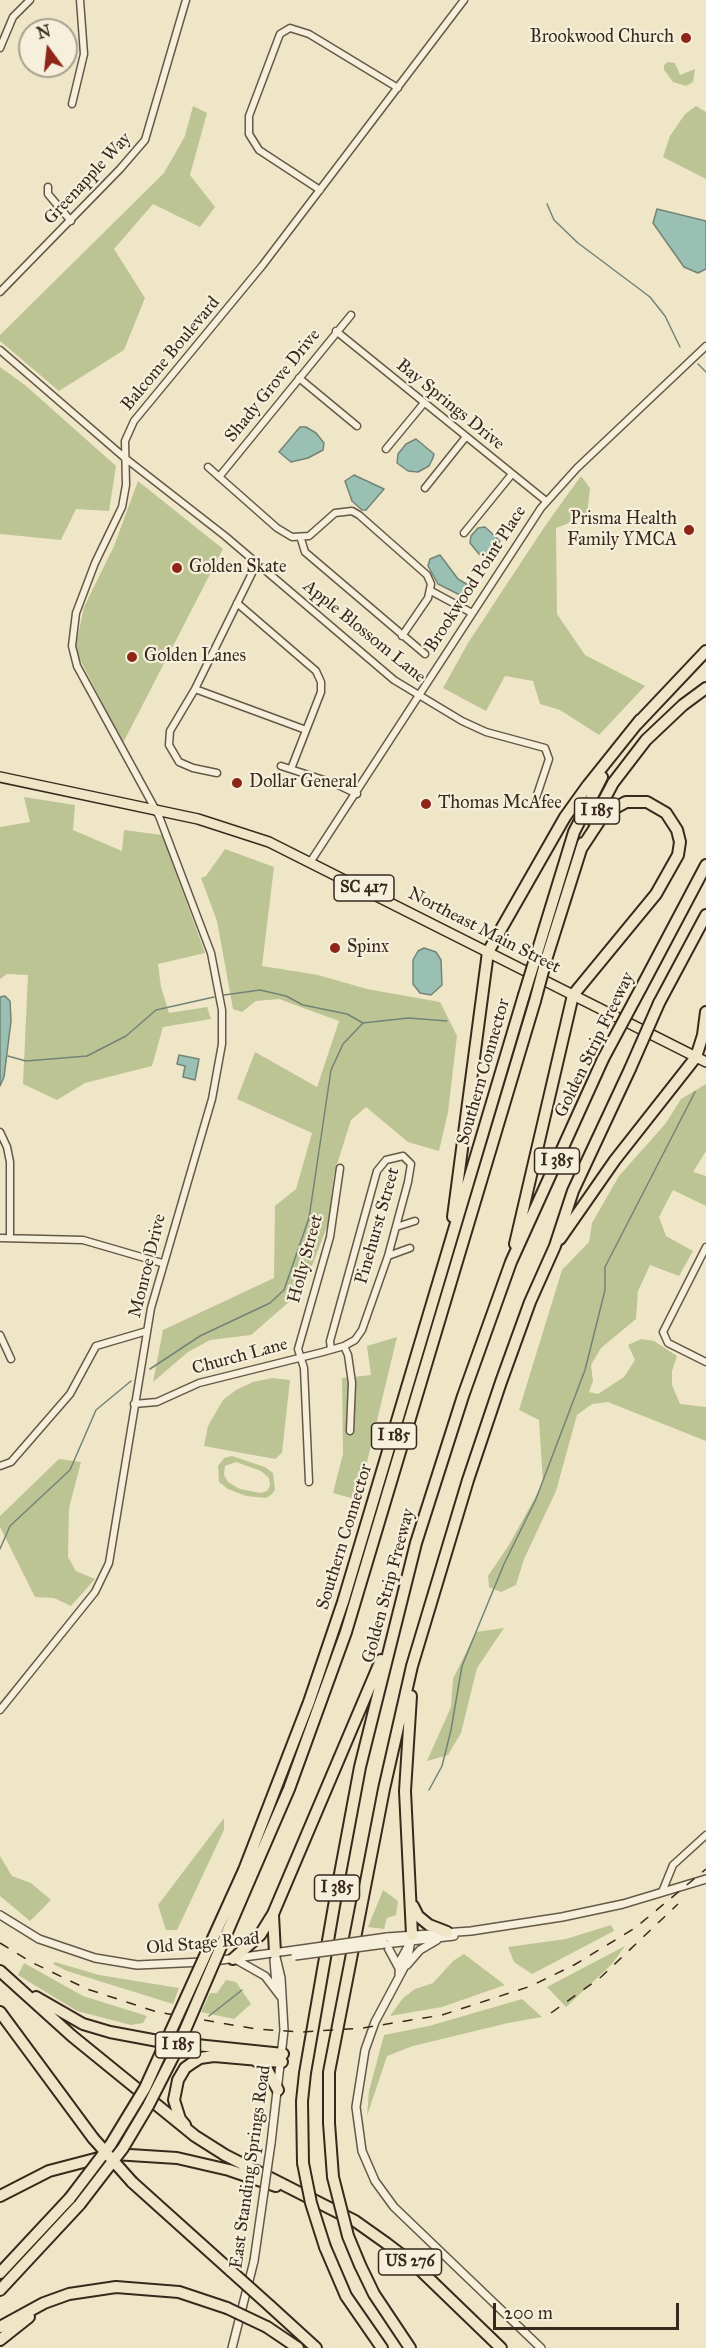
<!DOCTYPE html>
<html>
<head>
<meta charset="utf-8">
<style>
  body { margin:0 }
  #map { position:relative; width:706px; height:2348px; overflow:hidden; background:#efe6c8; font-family:"IM FELL Great Primer",serif }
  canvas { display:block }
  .north { position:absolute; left:18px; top:18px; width:60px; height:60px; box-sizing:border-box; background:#f5efdb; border:2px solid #aaa08f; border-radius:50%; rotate:345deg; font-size:16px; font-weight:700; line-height:24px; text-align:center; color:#39291c }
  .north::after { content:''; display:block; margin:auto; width:21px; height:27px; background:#8f2418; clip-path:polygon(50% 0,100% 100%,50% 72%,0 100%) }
  .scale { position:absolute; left:493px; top:2303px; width:186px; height:27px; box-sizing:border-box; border:3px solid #39291c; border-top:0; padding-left:8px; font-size:18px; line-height:21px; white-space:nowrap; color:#39291c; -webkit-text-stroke:4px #f5efdb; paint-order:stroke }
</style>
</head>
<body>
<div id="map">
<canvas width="706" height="2348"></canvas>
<div class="north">N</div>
<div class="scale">200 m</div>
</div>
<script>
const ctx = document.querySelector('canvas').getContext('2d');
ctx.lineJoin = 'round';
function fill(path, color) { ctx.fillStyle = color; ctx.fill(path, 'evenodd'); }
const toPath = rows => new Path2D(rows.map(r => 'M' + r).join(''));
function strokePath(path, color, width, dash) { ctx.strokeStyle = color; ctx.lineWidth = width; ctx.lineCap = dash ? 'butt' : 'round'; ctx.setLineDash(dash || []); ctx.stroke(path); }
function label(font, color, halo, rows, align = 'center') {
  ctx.font = font + ' "IM FELL Great Primer",serif'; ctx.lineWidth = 4.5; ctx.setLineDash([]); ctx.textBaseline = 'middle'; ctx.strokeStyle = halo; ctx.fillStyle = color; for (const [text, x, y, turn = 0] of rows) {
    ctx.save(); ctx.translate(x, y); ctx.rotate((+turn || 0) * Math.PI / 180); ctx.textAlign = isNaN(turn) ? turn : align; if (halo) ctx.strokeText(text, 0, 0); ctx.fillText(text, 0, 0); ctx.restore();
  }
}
const green = toPath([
  [668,62,675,63,680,75,695,69,693,82,686,86,673,82,664,70,664,65],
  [193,106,207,113,190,175,215,207,200,227,153,204,114,249,145,298,124,350,59,391,0,341,0,335,164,173,185,136],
  [696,106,706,112,706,179,663,157,670,136,685,114],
  [0,367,25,385,116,466,109,511,76,509,61,540,0,534],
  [581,476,590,488,587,516,556,528,557,614,585,655,645,686,599,735,560,710,540,704,533,681,505,676,486,711,443,688,468,643,545,526],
  [138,481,223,549,123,743,75,650,84,607,114,546],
  [24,797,75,805,73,830,122,851,124,830,162,835,205,953,158,964,161,987,169,1013,207,1007,211,1019,163,1027,152,1066,85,1083,57,1100,23,1084,28,975,7,974,0,979,0,827,30,822],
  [225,849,274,867,262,966,318,975,367,989,440,1002,457,1036,448,1112,439,1151,408,1142,366,1107,351,1120,334,1174,328,1224,312,1266,297,1295,251,1335,210,1340,188,1352,153,1382,163,1330,274,1278,275,1206,296,1189,312,1133,237,1099,255,1052,317,1087,339,1021,279,999,256,1001,242,1012,233,1009,217,921,201,878,206,876],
  [706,1084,706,1151,693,1172,706,1176,706,1206,673,1190,659,1217,666,1236,693,1251,679,1276,650,1265,638,1291,636,1319,601,1348,591,1365,593,1381,589,1392,598,1394,624,1377,635,1360,628,1345,641,1339,654,1341,677,1356,672,1371,672,1385,680,1404,706,1407,706,1441,608,1402,592,1404,577,1415,556,1491,524,1559,516,1585,501,1592,489,1587,488,1576,509,1545,543,1483,539,1420,519,1410,562,1270,589,1242,592,1223,619,1176,666,1123,681,1099],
  [397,1337,358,1500,333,1493,343,1454,342,1378,371,1375,367,1346],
  [272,1378,290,1380,282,1453,275,1459,204,1446,208,1426,223,1400,236,1390,253,1382],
  [232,1456,265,1467,273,1473,275,1490,272,1494,266,1498,246,1496,228,1489,219,1482,218,1466,224,1458],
  [236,1462,261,1471,269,1478,270,1486,267,1491,260,1493,240,1489,228,1482,224,1475,225,1466],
  [59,1459,81,1462,69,1508,68,1557,76,1571,95,1579,71,1606,54,1598,35,1597,0,1527,0,1516],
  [504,1628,477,1668,461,1733,448,1755,427,1761,451,1707,453,1679,476,1632],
  [224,1818,224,1830,177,1930,166,1930,158,1905],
  [0,1856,12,1876,31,1883,51,1900,30,1921,0,1896],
  [383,1890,398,1901,396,1915,387,1918,384,1929,368,1927],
  [611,1925,614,1931,532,1974,514,1962,508,1947,566,1939],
  [625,1946,612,1964,566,2007,547,1987],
  [464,1954,505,1985,442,2007,390,2016,403,1998,415,1989,433,1983,453,1961],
  [55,1962,99,1975,179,1988,173,2004,67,1971,53,1964],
  [24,1963,83,1996,147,2016,143,2023,131,2025,77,2011,18,1975],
  [226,1980,236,1982,251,2004,234,2019,201,2012,210,1993,217,1993],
  [522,1999,542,2017,508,2023,413,2046,387,2056,367,2116,369,2091,384,2035,429,2026]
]);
const water = toPath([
  [657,209,706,221,706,269,698,273,684,267,653,223,657,209],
  [300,427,306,427,316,433,324,443,323,450,308,458,291,462,279,452,300,427],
  [416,439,434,454,433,458,429,466,418,472,408,471,397,463,398,454,406,444,416,439],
  [354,475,384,489,366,510,362,510,352,501,345,481,354,475],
  [485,527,500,541,494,552,485,557,479,554,470,543,471,536,478,528,485,527],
  [440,555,458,579,473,588,470,595,466,598,438,584,428,566,430,559,440,555],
  [424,948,436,952,441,960,442,985,431,995,420,993,413,984,413,960,418,951,424,948],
  [5,996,10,1001,11,1021,4,1077,0,1086,0,997,5,996],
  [179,1055,199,1059,195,1080,183,1077,185,1066,177,1064,179,1055]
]);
const stream = toPath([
  [547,204,554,220,578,243,650,297,665,316,680,347],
  [698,364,706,372],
  [224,995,260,990,286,996,303,1005,347,1014,363,1023,408,1018,447,1021],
  [8,1056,26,1061,87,1056,126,1036,156,1010,214,997],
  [150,1369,200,1336,270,1303,284,1290,309,1218,331,1070,343,1044,363,1023],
  [0,1549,10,1526,70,1470,96,1410,131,1381],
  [429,1790,442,1766,451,1730,462,1666,504,1564,536,1499,585,1370,605,1290,605,1267,695,1092],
  [209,2016,242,1990]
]);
const minor = toPath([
  [0,48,13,17,30,0],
  [72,104,84,54,80,0],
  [48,187,48,194,71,221],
  [320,190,259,150,249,134,249,116,280,34,290,28,309,34,398,88],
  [0,292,120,169,145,140,186,0],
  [336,331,546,501],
  [0,350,125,458,225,536,394,680,462,721,486,732,545,748,549,759,534,804],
  [299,378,357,426],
  [386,449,424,403],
  [208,467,277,528,292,537,309,536,335,513,352,511,359,515,427,575,431,584,428,598,402,636],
  [219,477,351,315],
  [425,488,465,438],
  [464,533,512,474],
  [301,539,305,552,425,654],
  [431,591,472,613],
  [237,603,316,671,321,682,321,692,291,769],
  [195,689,306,730],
  [281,766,336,784,357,794],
  [217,773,193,768,179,762,169,745,170,731,195,689,257,563],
  [311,861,541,508,577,468,706,346],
  [0,1132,7,1147,10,1162,10,1238],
  [396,1227,415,1221],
  [0,1238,83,1240,162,1263],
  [706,1247,663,1332,668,1343,706,1362],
  [388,1256,410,1248],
  [0,1335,11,1359],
  [344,1346,348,1355,352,1383,350,1431],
  [134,1404,157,1402,199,1383,323,1352,344,1346,355,1340,362,1330,388,1256,408,1182,411,1164,403,1156,386,1160,377,1171,330,1341,331,1349],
  [0,1466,11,1462,70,1394,96,1346,147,1331],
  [309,1482,304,1368,298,1349,330,1237,340,1168],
  [0,1710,95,1592,109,1563,151,1308,212,1099,222,1044,222,1010,211,953,159,816,77,666,72,646,76,613,95,563,122,507,126,485,125,441,134,421,262,266,464,0],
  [662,1892,673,1865,706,1835]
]);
const tertiary = toPath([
  [0,1915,39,1939,95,1958,137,1965,203,1962],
  [412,1935,407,1962,375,2022,365,2050,356,2107,362,2151,375,2181,394,2207,541,2348],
  [387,1937,471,1931,562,1917,623,1904,706,1879],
  [385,1944,454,1936],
  [386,1944,399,1968],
  [235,1959,265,1976,281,1997],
  [274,1960,276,1984,280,1989],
  [214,1961,295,1950],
  [407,1965,420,1950,437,1940],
  [399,1974,400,1961,410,1943],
  [271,2143,284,2030,281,1978,275,1953],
  [232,2348,254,2261]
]);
const primary = toPath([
  [0,777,198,819,269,842,706,1062]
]);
const motorway = toPath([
  [637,724,706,651],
  [593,821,613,783,646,740,683,705,706,688],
  [536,956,574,832,602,777],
  [546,960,583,843],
  [641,988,706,865],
  [659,1003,706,915],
  [453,1217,488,952,565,817,588,785,640,720],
  [560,1239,615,1160,696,1057,703,1035,706,1012],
  [515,1244,573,995,656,894,678,855,680,842,677,830,666,813,647,802,626,802,604,814,581,849],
  [411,1696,405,1791,412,1935],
  [244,1870,309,1702,343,1602,524,995],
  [253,1872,289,1789,346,1632,535,1001],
  [413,1906,418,1916,429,1925,447,1932],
  [273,1915,275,1953],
  [233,1959,260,1935,273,1914,381,1660],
  [0,1971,72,2036,195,2136,225,2155,355,2221,386,2243,415,2265,501,2348],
  [36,1997,83,2024,110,2032,158,2041,283,2054],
  [0,2012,93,2138],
  [256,2061,265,2066,278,2090],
  [185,2125,180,2119,174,2100,178,2080,185,2068,192,2063,200,2058,214,2056,282,2062],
  [303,2163,302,2101,305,2073,334,1906,360,1767,416,1543,463,1396,511,1262,603,1059],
  [333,2177,329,2123,329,2072,384,1789,412,1666,468,1480,501,1382,530,1302,555,1246,573,1191,630,1069],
  [132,2182,231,2271],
  [0,2196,49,2171,114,2154,177,2158,229,2170,276,2186],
  [325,2247,346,2296,382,2348],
  [360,2265,374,2294,410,2348],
  [0,2273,70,2198],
  [0,2290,80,2204],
  [270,2306,316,2348],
  [0,2327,44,2303,69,2294,116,2287,179,2292,227,2308],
  [267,2327,298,2348],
  [0,2340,29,2317]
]);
const rail = toPath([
  [0,1943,31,1962,87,1989,157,2012,256,2029,302,2032,363,2028,442,2015,531,1986,574,1965,635,1928,706,1869],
  [551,2013,601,1977,678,1904]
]);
const tertiaryBridge = toPath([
  [295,1950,387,1937],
  [295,1956,385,1944],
  [254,2261,271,2143]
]);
const motorwayBridge = toPath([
  [524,995,536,956],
  [535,1001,546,960],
  [603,1059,641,988],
  [630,1069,659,1003],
  [93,2138,132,2182],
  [303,2163,311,2203,325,2247],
  [333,2177,348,2236,360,2265],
  [70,2198,111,2144,145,2088,244,1870],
  [80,2204,123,2148,148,2106,176,2051,253,1872],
  [231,2271,270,2306],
  [227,2308,267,2327]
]);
const markers = [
  [686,38,6,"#8f2418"],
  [689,530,6,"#8f2418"],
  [177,568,6,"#8f2418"],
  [132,657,6,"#8f2418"],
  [237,783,6,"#8f2418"],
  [426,804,6,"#8f2418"],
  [335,948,6,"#8f2418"]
];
const shields = [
  [597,811,45],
  [364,888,60],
  [557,1161,45],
  [394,1436,45],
  [337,1888,45],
  [178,2045,45],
  [410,2262,63]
];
const shieldNames = [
  ["I 185",597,811],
  ["SC 417",364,888],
  ["I 385",557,1161],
  ["I 185",394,1436],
  ["I 385",337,1888],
  ["I 185",178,2045],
  ["US 276",410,2262]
];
const poiNames = [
  ["Brookwood Church",674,38,"right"],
  ["Prisma Health",677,520,"right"],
  ["Family YMCA",677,541,"right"],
  ["Golden Skate",189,568],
  ["Golden Lanes",144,657],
  ["Dollar General",249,783],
  ["Thomas McAfee",438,804],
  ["Spinx",347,948]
];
const streetNames = [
  ["Greenapple Way",88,179,-47],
  ["Balcome Boulevard",171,354,-50],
  ["Shady Grove Drive",273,386,-51],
  ["Bay Springs Drive",450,405,39],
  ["Brookwood Point Place",476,579,-57],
  ["Apple Blossom Lane",364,632,39],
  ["Northeast Main Street",484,931,27],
  ["Golden Strip Freeway",595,1045,-64],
  ["Southern Connector",484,1072,-74],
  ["Pinehurst Street",378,1226,-74],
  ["Holly Street",306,1259,-75],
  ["Monroe Drive",148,1266,-76],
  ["Church Lane",240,1357,-15],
  ["Southern Connector",345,1537,-73],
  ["Golden Strip Freeway",389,1586,-75],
  ["Old Stage Road",203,1944,-5],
  ["East Standing Springs Road",251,2167,-82]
];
fill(green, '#bcc494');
fill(water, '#9ac0b4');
strokePath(water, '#738477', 1.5);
strokePath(stream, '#738477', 1.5);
strokePath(minor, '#665847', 9);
strokePath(tertiary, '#665847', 10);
strokePath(primary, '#39291c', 12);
strokePath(motorway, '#39291c', 14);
strokePath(minor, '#f5efdb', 6);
strokePath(tertiary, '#f5efdb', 7);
strokePath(primary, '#efe6c8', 9);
strokePath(motorway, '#efe6c8', 10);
strokePath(rail, '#39291c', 1.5, [10, 10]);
strokePath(tertiaryBridge, '#665847', 10, []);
strokePath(motorwayBridge, '#39291c', 14, []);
strokePath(tertiaryBridge, '#f5efdb', 7);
strokePath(motorwayBridge, '#efe6c8', 10);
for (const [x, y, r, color] of markers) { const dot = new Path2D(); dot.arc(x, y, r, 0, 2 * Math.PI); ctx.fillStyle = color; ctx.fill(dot); strokePath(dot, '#f5efdb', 2); }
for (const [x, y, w] of shields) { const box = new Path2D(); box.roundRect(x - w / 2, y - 13, w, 26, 4.5); ctx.fillStyle = '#f5efdb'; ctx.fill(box); strokePath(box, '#39291c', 1.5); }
label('bold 16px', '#39291c', null, shieldNames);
label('18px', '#39291c', '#f5efdb', poiNames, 'left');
label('18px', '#39291c', '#f5efdb', streetNames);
</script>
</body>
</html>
